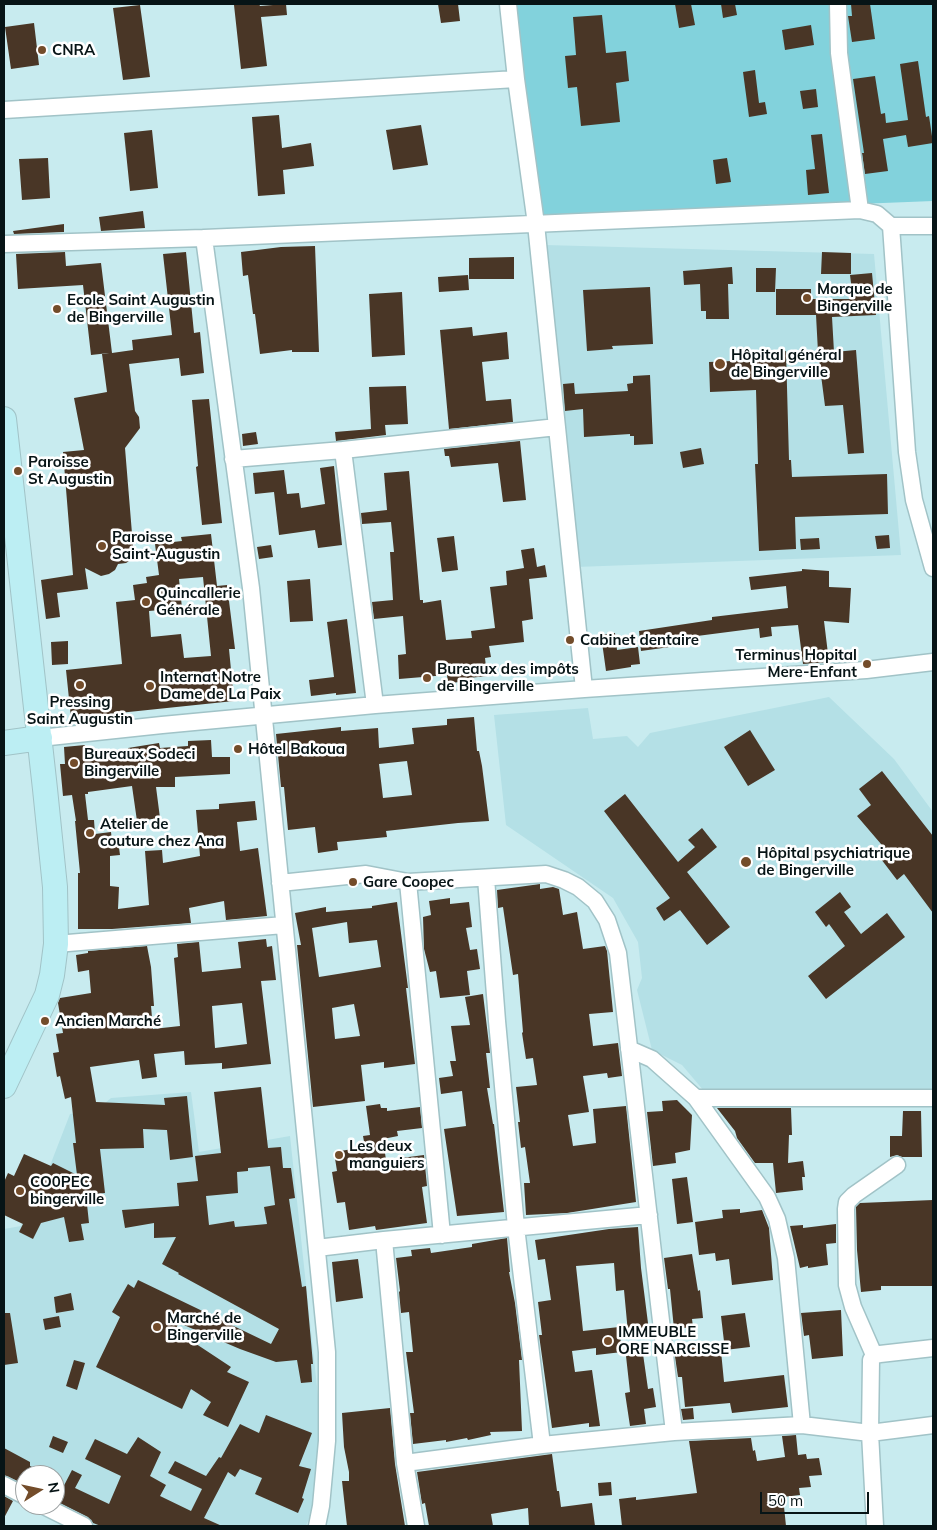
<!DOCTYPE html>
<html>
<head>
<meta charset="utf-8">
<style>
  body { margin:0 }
  #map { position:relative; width:937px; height:1530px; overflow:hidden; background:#c8ebef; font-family:Mulish,sans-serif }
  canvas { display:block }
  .frame { position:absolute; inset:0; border:5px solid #071416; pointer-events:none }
  .north { position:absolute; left:15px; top:1465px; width:50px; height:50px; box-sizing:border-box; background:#fff; border:1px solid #9ca1a2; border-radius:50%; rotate:80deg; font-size:14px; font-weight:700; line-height:20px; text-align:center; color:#071416 }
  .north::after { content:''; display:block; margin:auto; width:18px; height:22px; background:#734c2a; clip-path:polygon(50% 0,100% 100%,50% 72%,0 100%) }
  .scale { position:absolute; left:760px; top:1492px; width:109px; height:22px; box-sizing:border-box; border:2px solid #071416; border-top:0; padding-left:6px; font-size:15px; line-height:18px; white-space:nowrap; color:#071416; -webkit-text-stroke:4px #fff; paint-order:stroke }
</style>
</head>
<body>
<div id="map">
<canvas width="937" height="1530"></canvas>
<div class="frame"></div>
<div class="north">N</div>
<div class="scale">50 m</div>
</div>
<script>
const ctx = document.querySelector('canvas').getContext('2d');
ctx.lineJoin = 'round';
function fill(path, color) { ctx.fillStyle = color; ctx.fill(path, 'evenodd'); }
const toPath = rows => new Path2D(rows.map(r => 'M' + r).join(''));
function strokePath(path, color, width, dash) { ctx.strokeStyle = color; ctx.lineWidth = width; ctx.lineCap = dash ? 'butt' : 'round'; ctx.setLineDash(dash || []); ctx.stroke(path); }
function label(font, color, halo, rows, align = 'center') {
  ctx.font = font + ' Mulish,sans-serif'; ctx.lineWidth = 5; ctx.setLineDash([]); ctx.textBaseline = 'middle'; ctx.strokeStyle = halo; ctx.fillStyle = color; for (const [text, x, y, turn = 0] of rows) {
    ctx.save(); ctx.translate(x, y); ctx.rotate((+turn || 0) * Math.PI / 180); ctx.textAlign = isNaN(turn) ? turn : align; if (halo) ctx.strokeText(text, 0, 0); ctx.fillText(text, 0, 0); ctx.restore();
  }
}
const built = toPath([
  [545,245,874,254,901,555,576,567],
  [829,697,894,759,933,812,933,1093,704,1091,682,1065,652,1050,637,990,642,978,638,942,613,898,506,825,494,715,588,708,593,739,627,736,638,747,650,733],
  [191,1092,199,1152,290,1136,321,1424,315,1503,306,1526,94,1526,53,1505,55,1505,55,1475,25,1475,25,1490,4,1479,4,1229,21,1226,51,1163,70,1114,97,1110,111,1098]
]);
const green = toPath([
  [516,4,932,4,933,201,532,217]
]);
const building = toPath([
  [245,4,259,4,260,6,286,4,287,15,261,17,267,66,241,69,234,5],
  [438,4,458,4,460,21,441,23],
  [675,4,691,4,695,25,679,28],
  [721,4,735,4,737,15,723,18],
  [851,4,870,4,875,39,852,42,848,16,852,16],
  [140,5,150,77,123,80,113,8],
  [602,15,606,53,626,51,629,81,616,83,620,122,581,126,577,87,568,88,565,56,576,55,573,17],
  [34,23,39,65,11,69,5,27],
  [811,25,814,45,785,50,782,30],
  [918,61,926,117,929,116,933,143,908,147,906,135,883,139,888,171,865,174,862,153,864,153,853,79,875,76,881,114,885,113,886,123,908,120,900,64],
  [755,70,759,103,765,102,767,114,749,117,743,72],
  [816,89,818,107,803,109,800,91],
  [279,115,282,148,311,143,314,166,283,170,285,194,258,196,252,117],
  [421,125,428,165,393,170,386,130],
  [152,130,158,188,130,191,124,133],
  [822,134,829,193,808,195,806,170,815,169,811,135],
  [48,158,50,198,22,200,19,159],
  [727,158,731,182,716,184,713,160],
  [143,211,145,228,101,231,99,217],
  [64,224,64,232,14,234,13,231],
  [315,246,319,352,292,352,292,350,260,354,255,314,253,314,248,275,243,276,241,252,281,247],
  [65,252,66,266,101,263,112,353,133,350,132,340,172,335,163,254,186,252,194,333,200,332,204,373,181,376,179,358,129,364,135,411,139,417,140,428,125,448,134,558,126,563,118,564,115,570,109,574,101,576,85,568,88,589,57,593,60,617,46,619,41,580,73,575,63,452,84,450,74,398,107,392,102,354,109,353,91,355,83,285,18,289,16,254],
  [822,252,851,253,851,274,821,274],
  [514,257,514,279,469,279,469,258],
  [732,267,733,284,728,284,729,319,706,319,706,311,701,311,700,284,684,285,683,271],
  [756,268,776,268,775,292,756,292],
  [872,273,876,315,832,317,834,352,856,350,864,453,848,454,843,405,825,406,818,352,816,315,776,315,776,289,811,289,811,299,853,299,850,275],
  [468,275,469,290,439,292,438,277],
  [650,287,653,344,612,346,613,349,587,351,583,290],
  [402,292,405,355,372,357,369,294],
  [472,327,473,336,507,332,509,359,482,362,486,401,511,399,513,422,449,429,440,330],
  [786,351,789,460,791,460,792,477,887,474,888,514,795,517,796,549,759,551,755,464,758,464,756,390,710,392,709,362,755,360,754,352],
  [650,375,653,444,634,445,634,436,630,436,630,434,584,437,583,409,565,411,563,384,574,383,575,394,628,391,627,384,633,383,633,376],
  [406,386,408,424,385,425,386,435,336,441,335,432,371,429,369,387],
  [209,399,222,523,202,525,196,467,198,466,192,400],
  [256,432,258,444,243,446,242,434],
  [520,441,526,500,503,502,498,463,451,467,449,456,445,456,444,449],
  [701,448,704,464,683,468,680,452],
  [334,466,342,545,318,548,315,530,279,535,274,492,255,494,253,473,284,470,287,494,299,493,301,508,325,504,320,468],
  [409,471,420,600,423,600,423,603,441,600,446,640,472,638,471,631,495,628,490,587,507,585,506,571,524,568,521,550,534,548,537,567,545,565,547,577,529,579,533,619,522,621,524,642,489,646,491,657,485,658,487,676,460,679,461,682,448,683,447,675,399,679,398,655,406,654,403,616,374,619,372,602,393,600,390,552,394,552,391,522,362,524,361,513,387,510,384,473],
  [211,534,217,586,227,585,235,649,229,649,234,701,71,718,66,670,122,664,116,602,135,600,133,585,147,583,146,577,159,575,155,544,182,541,181,537],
  [203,577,211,656,184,658,181,634,151,637,149,611,182,608,179,579],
  [889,535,890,548,877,549,875,536],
  [454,536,458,570,442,572,437,538],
  [819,538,820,549,801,550,800,539],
  [271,545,273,557,259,559,257,547],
  [802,569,829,571,829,587,851,588,849,623,824,621,829,662,803,664,798,625,771,627,772,636,760,638,759,628,697,636,698,643,641,651,639,631,712,620,712,617,788,608,786,586,751,590,749,577,802,571],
  [310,579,313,621,290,622,287,581],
  [347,619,356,693,336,695,336,693,311,696,309,680,334,677,327,622],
  [615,633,617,650,638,647,640,664,631,665,631,667,606,671,601,635],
  [68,641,68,664,52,665,51,642],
  [474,717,477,751,479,751,482,766,489,821,458,823,386,831,387,837,337,842,338,850,318,853,315,827,288,830,284,787,281,787,276,734,341,727,341,731,378,728,379,748,414,744,412,728,447,725,447,719],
  [407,761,412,795,383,798,379,764],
  [750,730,775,770,748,786,724,747],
  [211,740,212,757,230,757,230,774,175,777,175,787,156,787,160,818,137,821,132,786,88,792,88,794,85,794,88,820,94,820,95,834,111,832,112,841,118,840,120,855,110,856,110,886,119,887,118,909,149,905,145,851,162,850,163,863,200,856,196,810,219,809,219,804,255,801,257,820,237,822,240,851,258,848,267,916,226,920,224,901,189,908,191,923,112,929,78,929,78,873,80,873,75,821,76,821,72,795,63,796,60,764,65,764,64,747,85,745,86,761,129,755,128,748,159,743,160,748,188,746,188,741],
  [882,771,933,836,933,913,904,874,897,880,881,859,887,851,857,816,871,805,859,789],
  [625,794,678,862,695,847,688,840,702,828,717,847,687,872,730,927,707,945,680,910,664,921,656,908,670,898,604,811],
  [540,884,540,889,553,887,559,889,563,915,577,912,583,949,605,946,607,951,613,1012,589,1014,593,1046,618,1043,622,1076,608,1078,607,1073,583,1076,589,1112,568,1115,573,1146,596,1143,593,1109,626,1106,636,1202,567,1213,526,1215,524,1183,530,1183,525,1147,521,1148,518,1122,520,1122,516,1087,537,1085,533,1058,526,1059,522,1033,523,1032,518,974,513,975,503,907,498,908,497,890],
  [840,892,851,907,844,912,861,934,887,913,905,937,826,999,808,976,845,946,829,924,826,927,815,912],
  [450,898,450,904,469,902,472,927,466,928,470,950,477,949,480,969,467,971,470,995,440,998,436,971,430,972,424,949,423,917,431,915,429,901],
  [397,902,408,988,406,988,415,1064,384,1068,384,1062,361,1065,365,1101,313,1107,297,945,301,945,295,913,326,907,326,912,372,908,372,906],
  [347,922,349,943,377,940,381,967,319,977,312,928],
  [354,1004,360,1036,335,1039,332,1008],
  [266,939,267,947,272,946,276,980,261,981,271,1064,222,1069,222,1063,185,1065,184,1051,154,1054,157,1077,142,1079,139,1060,90,1067,96,1102,165,1105,164,1098,187,1096,193,1157,170,1160,167,1130,143,1129,144,1148,100,1149,105,1193,86,1195,89,1223,81,1224,84,1240,69,1242,64,1217,41,1223,33,1239,19,1232,23,1224,4,1215,4,1182,8,1173,14,1176,24,1154,51,1166,53,1163,77,1175,73,1143,76,1143,71,1097,65,1099,60,1076,57,1077,53,1053,59,1052,56,1034,63,1033,58,1003,60,998,91,993,89,970,78,972,76,955,88,953,88,951,147,946,151,967,154,1006,151,1006,153,1029,180,1026,174,958,178,957,177,944,199,942,202,972,241,968,238,942],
  [242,1003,247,1044,215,1048,212,1006],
  [483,994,490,1053,486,1053,490,1088,487,1088,493,1124,494,1124,504,1212,457,1216,444,1129,466,1126,462,1091,441,1094,439,1078,453,1076,450,1061,456,1061,451,1026,470,1025,465,997],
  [261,1087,268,1148,281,1147,283,1168,291,1168,295,1198,289,1199,302,1287,306,1286,313,1364,311,1364,312,1382,301,1383,297,1360,276,1362,240,1349,179,1323,175,1330,231,1367,227,1372,249,1382,228,1427,203,1415,211,1402,191,1389,182,1409,96,1367,120,1317,112,1312,128,1284,134,1288,138,1280,271,1344,279,1329,178,1274,179,1273,162,1264,176,1237,154,1238,154,1223,125,1228,122,1210,179,1206,177,1183,198,1181,195,1156,221,1153,214,1092],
  [270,1166,275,1205,264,1207,267,1224,235,1227,234,1221,209,1225,206,1196,238,1193,237,1172,248,1171,248,1168],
  [677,1100,692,1115,690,1150,675,1153,676,1163,653,1166,647,1112,663,1111,662,1101],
  [380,1104,381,1108,387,1108,387,1111,420,1107,422,1128,397,1131,398,1136,383,1139,386,1160,424,1155,427,1186,422,1187,427,1223,376,1230,375,1226,349,1230,345,1202,337,1203,332,1172,337,1171,334,1152,365,1147,363,1136,370,1135,366,1106],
  [717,1108,791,1108,792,1135,789,1135,788,1163,803,1161,805,1177,802,1177,803,1190,776,1193,773,1163,755,1163,737,1138,735,1131],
  [903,1111,921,1111,922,1157,902,1157,897,1155,890,1157,890,1136,902,1136],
  [687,1177,693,1222,677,1224,672,1179],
  [933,1200,933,1286,881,1286,881,1290,861,1292,857,1250,856,1207,860,1203],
  [740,1209,740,1213,762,1210,769,1228,773,1280,732,1285,729,1259,716,1261,715,1253,699,1255,695,1222,723,1218,722,1210],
  [836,1224,836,1243,826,1244,828,1265,808,1268,808,1266,800,1268,790,1226,803,1225,803,1228],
  [638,1227,641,1268,649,1331,628,1333,624,1290,616,1291,614,1263,576,1266,583,1331,619,1327,622,1352,596,1355,596,1348,572,1351,575,1372,592,1370,600,1426,589,1427,589,1423,552,1428,539,1335,542,1335,538,1302,551,1300,545,1259,538,1260,535,1240,609,1229],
  [507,1238,510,1272,509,1272,515,1303,522,1360,519,1360,522,1431,490,1432,491,1435,468,1440,467,1438,446,1442,446,1440,413,1444,410,1413,414,1413,406,1352,413,1352,409,1312,401,1313,399,1292,400,1291,396,1258,412,1256,411,1250,430,1248,431,1253,472,1247,472,1244],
  [692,1254,698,1291,700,1290,703,1318,692,1319,693,1327,674,1329,670,1289,668,1289,664,1258],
  [358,1259,363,1298,336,1302,332,1262],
  [71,1293,74,1310,56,1313,54,1297],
  [841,1310,843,1356,812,1359,809,1335,804,1336,801,1313],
  [4,1313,10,1313,18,1363,4,1365],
  [745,1313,750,1347,725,1350,721,1316],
  [59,1316,61,1327,45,1330,43,1319],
  [695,1347,696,1353,721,1351,724,1382,784,1375,788,1407,732,1413,730,1403,685,1407,682,1377,678,1377,674,1350],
  [643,1354,648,1389,653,1388,656,1407,644,1409,646,1424,630,1426,625,1393,630,1392,626,1356],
  [74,1360,85,1363,77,1390,66,1386],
  [390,1408,395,1464,405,1526,347,1526,342,1481,349,1481,349,1472,344,1447,342,1413],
  [693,1408,694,1419,683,1420,681,1409],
  [266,1415,312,1433,299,1466,311,1469,302,1498,304,1499,298,1513,255,1494,262,1478,240,1469,235,1477,228,1472,204,1518,222,1526,101,1526,93,1523,88,1517,56,1501,72,1470,82,1475,75,1488,109,1504,121,1476,85,1459,95,1439,127,1454,138,1437,161,1452,150,1476,166,1485,160,1496,191,1511,202,1489,168,1473,175,1461,206,1476,219,1457,221,1458,240,1424,259,1433],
  [796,1435,798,1455,806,1454,807,1459,819,1458,822,1475,809,1476,811,1487,799,1488,800,1495,783,1497,786,1526,622,1526,619,1499,636,1497,636,1500,697,1493,689,1441,751,1438,753,1451,755,1450,757,1461,785,1457,782,1436],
  [53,1436,68,1442,63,1453,49,1447],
  [4,1448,30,1462,30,1466,50,1475,25,1475,22,1483,4,1475],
  [552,1454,557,1491,559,1491,561,1507,592,1503,595,1526,529,1526,528,1508,491,1514,493,1526,429,1526,425,1503,422,1504,417,1472],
  [611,1482,612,1495,599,1496,598,1483],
  [4,1496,13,1501,4,1518]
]);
const street = toPath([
  [508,4,516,79,536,224,584,689],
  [838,4,839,53,860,210],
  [4,110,516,79],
  [891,226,907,452,914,500,933,568],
  [204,238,251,588,327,1352,327,1441,321,1506,317,1526],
  [4,244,204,238,860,210,877,214,891,226,933,226],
  [343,450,375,705],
  [233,459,343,450,557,427],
  [40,738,162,725,375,705,584,689,866,670,933,662],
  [486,878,497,1021,516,1227,542,1445],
  [408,882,442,1235],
  [280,883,366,874,408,882,546,874,564,880,578,887,595,901,607,920,618,953,674,1432],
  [56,944,284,925],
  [629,1049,652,1059,696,1098,933,1098],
  [696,1098,767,1197,777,1219,786,1258,802,1425],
  [384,1240,405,1463,416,1526],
  [317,1248,384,1240,649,1215],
  [874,1355,853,1307,847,1285,846,1209,847,1202,854,1195,897,1165],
  [405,1463,542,1445,674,1432,802,1425,870,1433,933,1425],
  [4,1485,25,1496],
  [42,1505,84,1526],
  [875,1526,870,1433,871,1360,874,1355,880,1354,933,1348]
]);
const secondary = toPath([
  [4,419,45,789,55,887,56,944,52,975,47,995,4,1086],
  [4,743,40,738]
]);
const markers = [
  [42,50,5,"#734c2a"],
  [807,298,5,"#734c2a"],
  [57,309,5,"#734c2a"],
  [720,364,6,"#734c2a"],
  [18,471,5,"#734c2a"],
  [102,546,5,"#734c2a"],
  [146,602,5,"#734c2a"],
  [570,640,5,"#734c2a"],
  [867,664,5,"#734c2a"],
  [427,678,5,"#734c2a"],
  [80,685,5,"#734c2a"],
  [150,686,5,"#734c2a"],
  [238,749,5,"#734c2a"],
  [74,763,5,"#734c2a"],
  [90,833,5,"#734c2a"],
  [746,862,6,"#734c2a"],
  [353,882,5,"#734c2a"],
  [45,1021,5,"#734c2a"],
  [339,1155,5,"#734c2a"],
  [20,1191,5,"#734c2a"],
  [157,1327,5,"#734c2a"],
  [608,1341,5,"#734c2a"]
];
const poiNames = [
  ["CNRA",52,50],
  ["Morque de",817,289],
  ["Bingerville",817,306],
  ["Ecole Saint Augustin",67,300],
  ["de Bingerville",67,317],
  ["Hôpital général",731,355],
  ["de Bingerville",731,372],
  ["Paroisse",28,462],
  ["St Augustin",28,479],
  ["Paroisse",112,537],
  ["Saint-Augustin",112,554],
  ["Quincallerie",156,593],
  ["Générale",156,610],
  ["Cabinet dentaire",580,640],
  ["Terminus Hopital",857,655,"right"],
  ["Mere-Enfant",857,672,"right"],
  ["Bureaux des impôts",437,669],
  ["de Bingerville",437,686],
  ["Internat Notre",160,677],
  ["Dame de La Paix",160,694],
  ["Pressing",80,702,"center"],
  ["Saint Augustin",80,719,"center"],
  ["Hôtel Bakoua",248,749],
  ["Bureaux Sodeci",84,754],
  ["Bingerville",84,771],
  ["Atelier de",100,824],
  ["couture chez Ana",100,841],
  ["Hôpital psychiatrique",757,853],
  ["de Bingerville",757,870],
  ["Gare Coopec",363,882],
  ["Ancien Marché",55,1021],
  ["Les deux",349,1146],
  ["manguiers",349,1163],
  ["CO0PEC",30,1182],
  ["bingerville",30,1199],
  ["Marché de",167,1318],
  ["Bingerville",167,1335],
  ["IMMEUBLE",618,1332],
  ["ORE NARCISSE",618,1349]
];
fill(built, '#b4e0e6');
fill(green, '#82d2dc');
fill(building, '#493626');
strokePath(street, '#a1c3c7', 19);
strokePath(secondary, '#a1c3c7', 26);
strokePath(street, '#fff', 16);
strokePath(secondary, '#bceef3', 24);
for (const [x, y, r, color] of markers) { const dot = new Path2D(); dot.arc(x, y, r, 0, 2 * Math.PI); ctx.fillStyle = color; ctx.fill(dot); strokePath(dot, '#fff', 2); }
label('bold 15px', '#071416', '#fff', poiNames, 'left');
</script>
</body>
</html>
